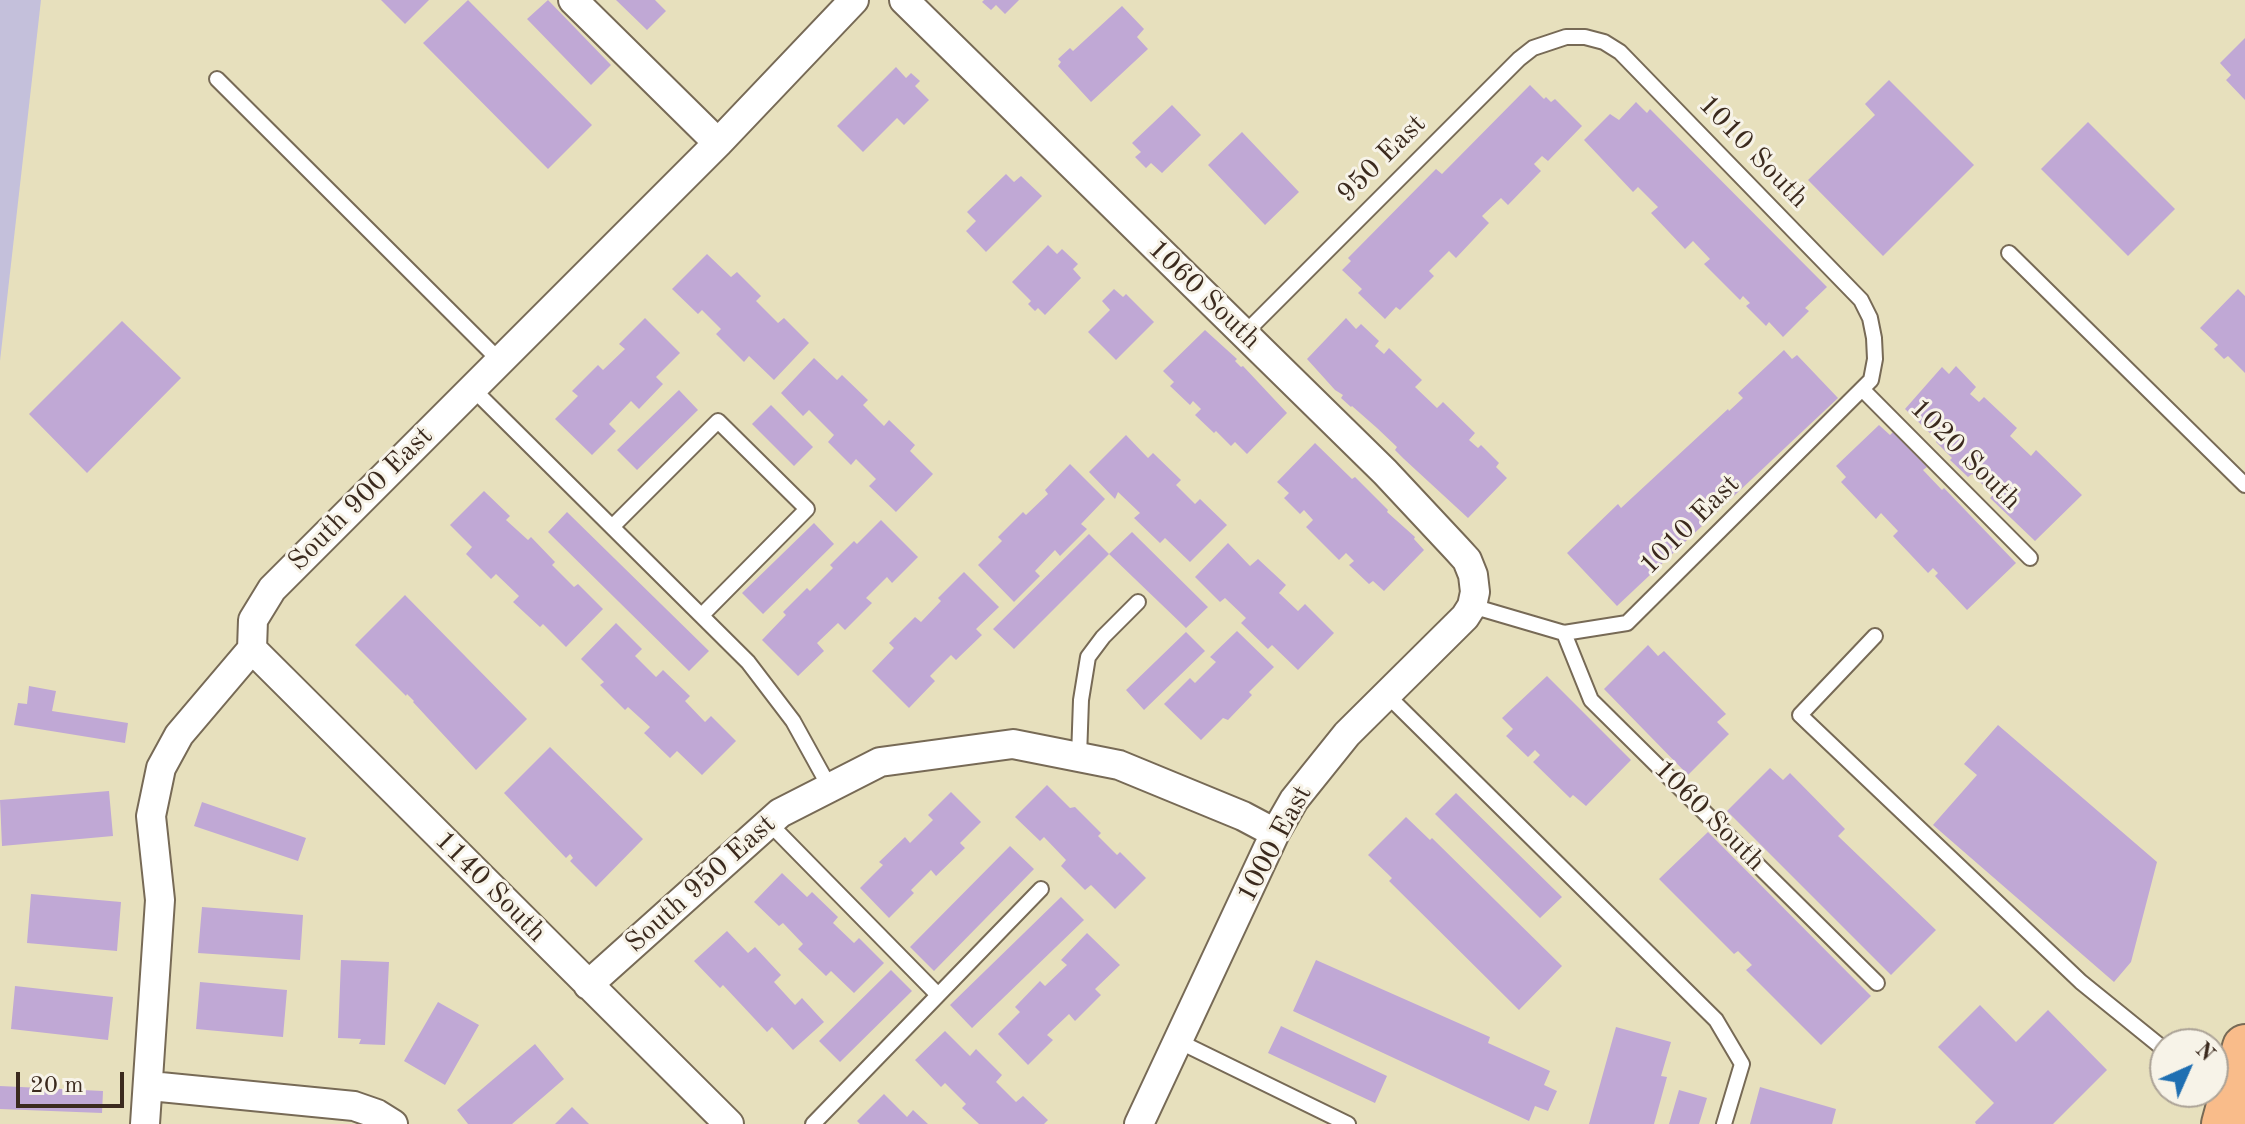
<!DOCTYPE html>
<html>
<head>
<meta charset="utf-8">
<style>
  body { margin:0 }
  #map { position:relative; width:2245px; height:1124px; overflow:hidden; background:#e7e0bd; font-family:"Old Standard TT",serif }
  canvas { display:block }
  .north { position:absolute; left:2149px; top:1028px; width:80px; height:80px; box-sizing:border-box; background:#f7f3e8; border:2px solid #aca397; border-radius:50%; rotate:45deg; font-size:22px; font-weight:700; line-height:32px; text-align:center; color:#3b2a1e }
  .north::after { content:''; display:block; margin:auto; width:28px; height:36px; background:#1f6fb2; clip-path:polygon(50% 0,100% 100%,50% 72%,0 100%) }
  .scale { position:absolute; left:16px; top:1072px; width:108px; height:36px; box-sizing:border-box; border:4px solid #3b2a1e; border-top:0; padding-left:10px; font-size:24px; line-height:28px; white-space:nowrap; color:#3b2a1e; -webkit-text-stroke:6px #f7f3e8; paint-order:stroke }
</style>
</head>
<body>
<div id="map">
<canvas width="2245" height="1124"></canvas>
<div class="north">N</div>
<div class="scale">20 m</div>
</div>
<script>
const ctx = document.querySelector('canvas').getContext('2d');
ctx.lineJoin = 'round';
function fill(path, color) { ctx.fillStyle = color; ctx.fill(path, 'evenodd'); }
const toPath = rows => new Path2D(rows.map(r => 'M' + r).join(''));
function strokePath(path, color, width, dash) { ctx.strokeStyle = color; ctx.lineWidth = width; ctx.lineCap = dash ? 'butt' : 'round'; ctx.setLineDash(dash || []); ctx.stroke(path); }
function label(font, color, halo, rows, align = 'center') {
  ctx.font = font + ' "Old Standard TT",serif'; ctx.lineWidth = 6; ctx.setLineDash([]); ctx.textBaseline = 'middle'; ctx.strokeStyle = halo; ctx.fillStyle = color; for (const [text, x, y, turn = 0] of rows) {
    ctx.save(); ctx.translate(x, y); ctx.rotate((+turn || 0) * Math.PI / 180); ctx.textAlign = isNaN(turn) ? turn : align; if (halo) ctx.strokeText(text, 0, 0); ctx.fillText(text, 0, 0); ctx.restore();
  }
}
const industrial = toPath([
  [0,0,41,0,0,361]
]);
const building = toPath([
  [381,0,429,0,405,24],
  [468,0,592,125,548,169,423,43],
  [548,0,611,65,591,85,527,19],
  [616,0,655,0,666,11,647,30],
  [984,0,1019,0,1005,14,996,5,991,10,982,2],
  [1122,6,1144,29,1137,37,1148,49,1091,102,1058,66,1061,62,1058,59,1070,48,1073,51],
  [2245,38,2245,100,2226,80,2231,75,2220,63],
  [896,67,906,78,911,73,920,81,915,86,929,100,904,125,897,118,863,152,837,126],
  [1889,80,1974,165,1883,256,1808,180,1875,115,1865,104],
  [1530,85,1544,99,1546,97,1551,102,1555,99,1582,126,1548,161,1542,156,1534,164,1541,171,1508,205,1501,198,1482,216,1489,223,1456,258,1449,251,1429,271,1434,276,1400,310,1396,307,1385,319,1358,293,1362,289,1342,270,1351,261,1348,258,1436,169,1442,174],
  [1636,102,1647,113,1650,109,1827,287,1805,308,1809,311,1783,337,1769,322,1766,326,1746,306,1750,303,1743,296,1740,300,1704,264,1710,259,1693,241,1685,249,1651,213,1658,207,1638,187,1633,192,1584,140,1610,114,1619,120],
  [1172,105,1201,135,1162,173,1151,163,1146,168,1135,157,1141,152,1132,143],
  [2088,122,2175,209,2128,256,2041,169],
  [1242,132,1299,192,1265,225,1208,165],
  [1006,174,1014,182,1021,176,1042,196,986,252,966,231,976,221,967,212],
  [1048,245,1057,254,1062,249,1078,264,1073,269,1081,278,1045,315,1038,308,1035,311,1028,304,1031,301,1012,282],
  [707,254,731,277,737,272,761,296,756,301,778,323,784,318,809,343,774,380,749,356,744,362,716,334,721,329,702,310,698,314,672,289],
  [1114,289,1123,297,1126,294,1154,322,1116,360,1088,332,1110,310,1102,301],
  [2238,289,2245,296,2245,373,2228,356,2224,359,2214,349,2218,345,2200,328],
  [645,318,680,353,656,377,663,384,639,409,631,401,609,424,616,431,592,455,555,419,578,396,572,391,598,365,603,370,625,349,619,344],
  [1346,318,1356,329,1361,324,1379,341,1375,346,1384,354,1389,348,1422,380,1415,387,1437,408,1443,402,1475,433,1469,440,1478,448,1481,445,1499,463,1496,467,1507,478,1468,518,1404,459,1395,450,1397,447,1377,428,1352,406,1351,407,1341,398,1343,395,1335,390,1307,359],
  [122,321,181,378,87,473,29,414],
  [1205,330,1237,359,1235,361,1241,367,1243,366,1287,413,1247,454,1235,442,1231,446,1216,431,1214,433,1195,415,1201,409,1193,401,1190,405,1170,386,1174,382,1163,371],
  [1784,350,1792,359,1797,355,1838,398,1617,606,1567,553,1618,504,1621,508,1728,409,1729,411,1743,398,1738,393],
  [814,358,837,380,842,375,868,400,863,405,884,426,889,420,915,445,910,451,933,474,896,512,869,486,876,479,856,459,851,465,828,442,834,435,809,410,803,416,781,393],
  [1956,366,1976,387,1970,394,1979,402,1984,397,2017,428,2010,436,2031,456,2036,450,2082,495,2035,541,1990,498,1993,495,1972,474,1968,477,1950,460,1952,458,1936,442,1937,440,1905,409,1942,367,1949,374],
  [679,390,698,410,637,470,617,450],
  [771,405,813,447,794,466,752,424],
  [1879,425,1890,435,1893,432,1927,467,1923,470,1942,490,1944,488,2016,563,1967,610,1935,576,1938,573,1933,568,1928,573,1893,536,1898,531,1881,513,1876,519,1841,482,1846,477,1836,466],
  [1126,435,1148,458,1153,453,1181,480,1176,485,1195,504,1200,499,1227,525,1190,562,1165,538,1160,543,1134,518,1140,513,1118,492,1115,499,1089,472],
  [1315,443,1352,479,1355,477,1388,510,1387,512,1415,537,1414,539,1424,550,1384,591,1373,581,1369,584,1349,565,1354,561,1346,553,1339,560,1306,527,1313,520,1304,510,1300,514,1284,498,1289,493,1277,482],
  [1070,464,1105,499,1081,524,1087,529,1060,556,1055,550,1035,571,1040,576,1014,602,978,565,1002,541,998,537,1023,512,1026,515,1048,494,1045,490],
  [484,491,510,516,506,520,528,540,531,537,555,562,552,565,574,587,578,584,603,609,566,647,543,624,540,627,513,602,519,596,496,574,491,579,466,554,472,547,450,525],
  [567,512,709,651,689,671,548,532],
  [881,520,918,557,892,583,887,577,866,598,872,603,845,630,838,623,817,643,824,651,798,676,762,640,786,615,783,612,807,588,810,591,833,568,830,565,854,541,857,544],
  [814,523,834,544,763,614,742,593],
  [1132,532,1208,607,1186,628,1109,554,1014,649,993,629,1089,534,1109,554],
  [1228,543,1250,566,1258,559,1286,585,1279,593,1298,611,1305,604,1334,633,1298,670,1272,645,1268,649,1241,623,1246,618,1225,598,1220,602,1195,577],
  [964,572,999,607,976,629,982,635,956,660,951,655,930,676,935,681,909,708,872,671,894,648,889,643,915,617,921,622,941,601,938,598],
  [405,595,527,719,476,770,413,702,414,701,407,694,406,696,355,645],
  [616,623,642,649,635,656,656,677,663,670,690,696,685,701,705,722,711,716,736,741,702,775,677,751,670,758,644,733,650,727,628,707,625,710,600,685,604,682,581,659],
  [1237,631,1274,667,1249,692,1252,695,1228,720,1223,718,1201,740,1164,704,1190,678,1195,683,1216,662,1210,657],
  [1186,632,1205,651,1144,710,1126,690],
  [1648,645,1658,656,1664,651,1726,714,1717,722,1729,734,1688,775,1604,689],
  [1547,676,1631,760,1586,806,1573,795,1570,798,1533,762,1540,755,1535,750,1528,757,1506,736,1513,729,1502,718],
  [29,686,56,691,52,711,128,723,125,743,14,725,18,703,27,704],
  [1998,725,2157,862,2131,962,2114,982,1933,825,1977,775,1964,764],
  [550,747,643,839,596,887,570,861,573,858,570,854,566,858,504,793],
  [1770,768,1783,780,1790,773,1845,829,1838,836,1936,930,1891,975,1727,811],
  [1047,785,1070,808,1075,807,1101,833,1098,836,1117,855,1120,852,1146,878,1115,909,1091,885,1085,890,1061,866,1066,860,1044,837,1040,841,1015,817],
  [109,791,113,836,2,846,0,800],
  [951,792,981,822,960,843,965,848,936,876,931,870,911,890,914,893,889,918,860,888,883,865,879,862,905,837,910,843,933,820,928,815],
  [1456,793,1562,897,1540,918,1435,814],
  [202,802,306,838,298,861,194,826],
  [1406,817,1430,840,1432,838,1562,966,1519,1010,1389,881,1392,878,1368,855],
  [1708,832,1871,996,1821,1045,1746,970,1752,965,1738,951,1734,954,1659,879],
  [1010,846,1034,869,934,971,910,947],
  [782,873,807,897,812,892,838,917,833,923,854,943,859,938,884,963,854,993,831,971,826,976,798,949,803,944,783,923,779,926,754,902],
  [31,894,121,902,117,951,27,943],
  [1061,897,1084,920,972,1028,950,1005],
  [202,907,303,915,300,960,198,953],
  [727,931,748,953,755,947,781,975,774,982,795,1005,802,998,824,1022,793,1050,772,1027,767,1032,723,985,720,988,694,961],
  [1087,933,1120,965,1095,989,1101,995,1075,1021,1069,1014,1047,1035,1053,1040,1028,1065,998,1034,1020,1012,1015,1007,1040,981,1045,986,1067,965,1061,960],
  [341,960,389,962,385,1045,359,1044,361,1039,338,1038],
  [1316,960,1490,1037,1488,1043,1550,1071,1544,1085,1557,1091,1548,1111,1535,1106,1529,1121,1293,1011],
  [891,970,912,991,840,1062,819,1041],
  [200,982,287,990,283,1037,196,1029],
  [15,986,113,997,108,1040,11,1029],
  [438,1002,479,1025,445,1085,404,1061],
  [1980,1005,2016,1042,2048,1010,2107,1070,2053,1124,1976,1124,1975,1122,1994,1103,1938,1047],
  [1281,1026,1387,1076,1375,1103,1268,1053],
  [1616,1027,1671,1042,1661,1076,1667,1077,1654,1124,1589,1124],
  [945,1031,970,1056,976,1049,1002,1075,996,1082,1016,1102,1023,1096,1048,1120,1044,1124,979,1124,962,1108,966,1104,945,1083,941,1087,915,1060],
  [535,1044,564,1079,512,1124,468,1124,457,1110],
  [0,1086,103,1091,102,1113,0,1109],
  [1760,1087,1836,1109,1832,1124,1750,1124],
  [1679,1090,1707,1098,1699,1124,1669,1124],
  [884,1094,907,1117,913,1110,928,1124,860,1124,857,1121],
  [572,1107,589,1124,555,1124]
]);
const lane = toPath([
  [217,79,500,361],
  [2009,253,2245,485],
  [1244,334,1519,59,1533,48,1566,37,1585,37,1604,42,1620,52,1861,300,1870,318,1874,338,1875,359,1871,380,1627,623,1564,633,1472,606],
  [472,388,748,662,793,721,830,788],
  [1863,390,2030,558],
  [612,527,718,421,807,509,702,615],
  [1564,633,1591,700,1877,983],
  [1875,636,1800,715,2081,982,2165,1050],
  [1386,694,1716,1020,1742,1064,1724,1124],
  [1079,757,1081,700,1088,657,1103,637,1138,602],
  [769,823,938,995],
  [1178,1041,1348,1124],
  [813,1124,1041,889]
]);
const street = toPath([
  [573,0,718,143],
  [904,0,1385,472,1457,549,1467,560,1473,575,1475,592,1472,606,1465,617,1347,734,1294,800,1275,833,1139,1124],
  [252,649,729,1124],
  [588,985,780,813,880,762,1013,744,1119,765,1243,816,1275,833],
  [150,1086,354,1106,377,1114,393,1124],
  [145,1124,160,900,151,816,161,768,179,735,252,649,253,620,272,589,718,143,854,0]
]);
const primary = toPath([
  [2224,1124,2245,1047]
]);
const streetNames = [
  ["1010 South",1753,152,46],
  ["950 East",1382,159,-45],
  ["1060 South",1204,295,44],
  ["1020 South",1965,455,45],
  ["South 900 East",361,499,-45],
  ["1010 East",1690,525,-45],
  ["1060 South",1709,816,45],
  ["1000 East",1275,844,-62],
  ["South 950 East",701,884,-42],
  ["1140 South",490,887,45]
];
fill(industrial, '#c4c0db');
fill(building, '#c0a8d5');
strokePath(lane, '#776a56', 18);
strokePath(street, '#776a56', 32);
strokePath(primary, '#776a56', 48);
strokePath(lane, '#fff', 14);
strokePath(street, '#fff', 28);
strokePath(primary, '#f9bc8a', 44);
label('28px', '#3b2a1e', '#f7f3e8', streetNames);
</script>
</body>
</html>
